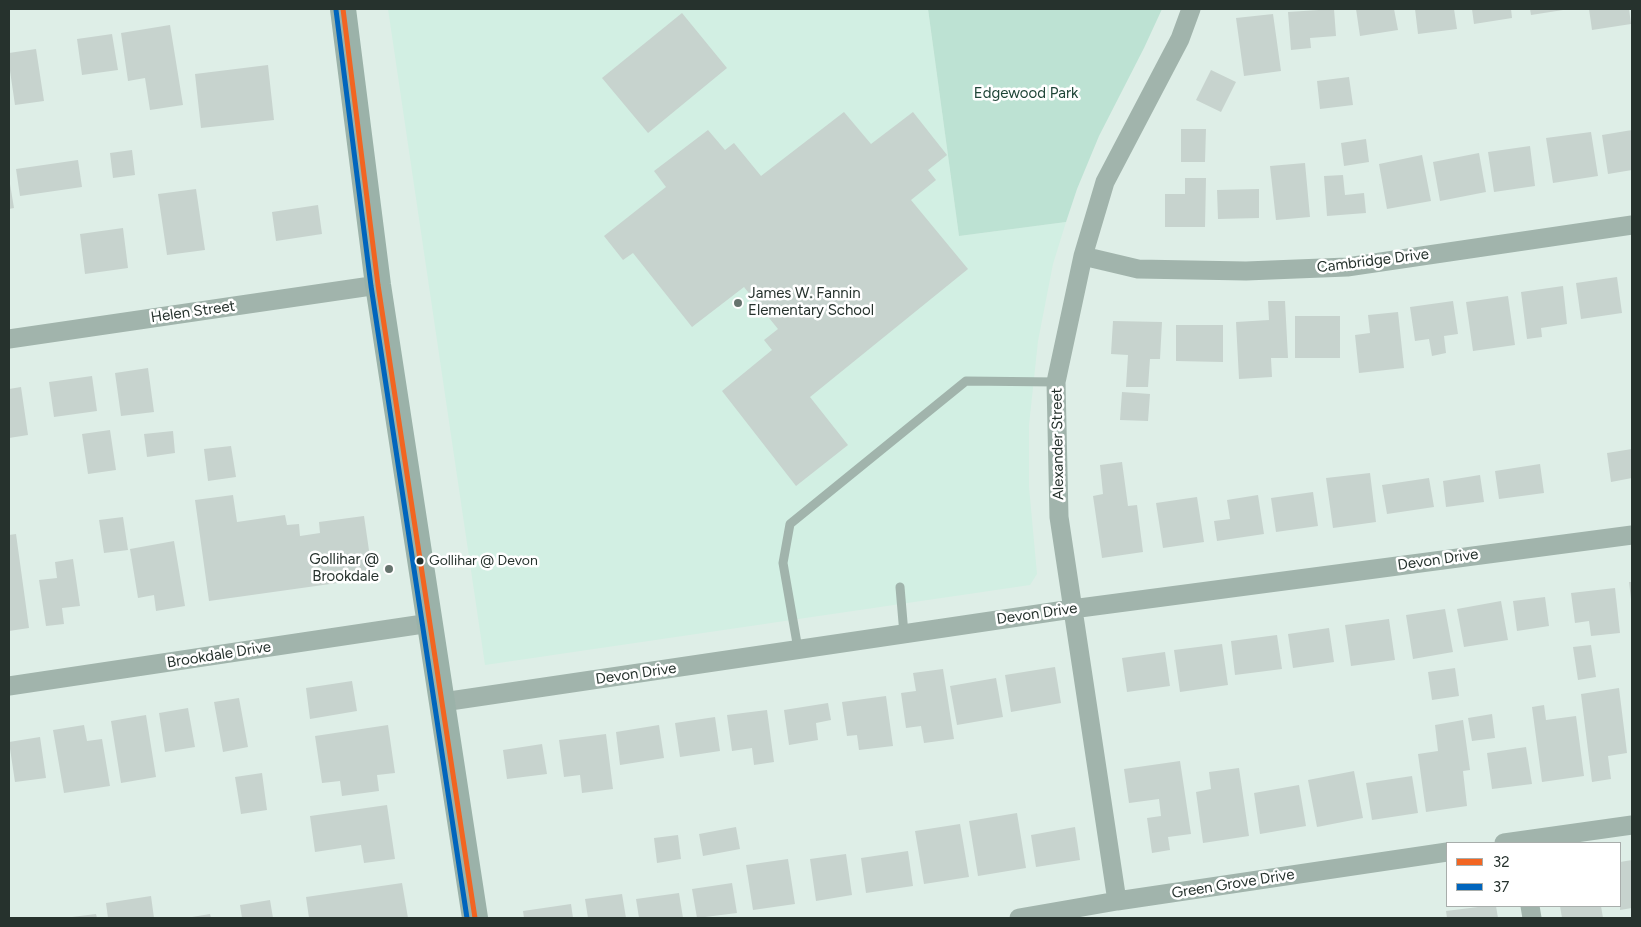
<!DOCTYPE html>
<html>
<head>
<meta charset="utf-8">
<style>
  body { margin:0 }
  #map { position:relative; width:1641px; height:927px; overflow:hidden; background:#deeee7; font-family:Figtree,sans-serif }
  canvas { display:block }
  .frame { position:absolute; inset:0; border:10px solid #26322d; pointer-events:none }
  .legend { position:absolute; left:1446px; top:842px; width:175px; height:65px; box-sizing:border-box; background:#fff; border:1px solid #a8adab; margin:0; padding:6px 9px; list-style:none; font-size:15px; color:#26322d }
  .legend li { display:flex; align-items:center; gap:10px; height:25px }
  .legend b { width:25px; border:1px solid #a8adab }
</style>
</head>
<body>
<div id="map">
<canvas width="1641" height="927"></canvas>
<div class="frame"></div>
<ul class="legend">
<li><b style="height:6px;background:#f26522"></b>32</li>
<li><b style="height:6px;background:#0065bd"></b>37</li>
</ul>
</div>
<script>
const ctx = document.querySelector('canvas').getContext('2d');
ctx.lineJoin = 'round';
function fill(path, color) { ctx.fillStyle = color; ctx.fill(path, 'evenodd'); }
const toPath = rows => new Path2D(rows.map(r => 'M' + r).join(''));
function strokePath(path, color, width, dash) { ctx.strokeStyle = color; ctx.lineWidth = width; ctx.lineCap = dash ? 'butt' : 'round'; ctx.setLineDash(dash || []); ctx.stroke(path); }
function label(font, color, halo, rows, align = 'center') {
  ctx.font = font + ' Figtree,sans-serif'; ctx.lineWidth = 5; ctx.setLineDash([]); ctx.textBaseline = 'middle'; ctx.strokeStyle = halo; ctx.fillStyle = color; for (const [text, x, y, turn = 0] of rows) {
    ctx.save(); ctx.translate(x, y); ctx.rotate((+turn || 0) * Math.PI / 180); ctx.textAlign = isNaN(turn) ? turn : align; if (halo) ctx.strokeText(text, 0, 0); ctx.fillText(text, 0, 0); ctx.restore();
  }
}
const built = toPath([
  [388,9,928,9,959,236,1066,222,1053,264,1038,341,1029,425,1029,487,1037,574,1030,585,485,665]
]);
const green = toPath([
  [928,9,1162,9,1144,48,1099,136,1077,189,1066,222,959,236]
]);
const building = toPath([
  [1334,9,1336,36,1310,38,1311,48,1291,50,1288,12],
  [1356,9,1394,9,1398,30,1360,36],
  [1415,9,1454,9,1457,29,1418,34],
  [1472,9,1511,9,1512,18,1474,24],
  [1530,9,1563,9,1563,10,1531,15],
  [1589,9,1629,9,1631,24,1592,30],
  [682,13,727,68,648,133,602,78],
  [1273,14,1281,71,1244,76,1236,18],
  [170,25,183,105,150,110,145,78,128,81,121,33],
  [112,34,118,70,82,75,77,39],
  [36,49,44,101,15,105,9,64,9,53],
  [268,65,274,120,201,128,195,74],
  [1211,70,1236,82,1221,112,1196,100],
  [1349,77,1353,105,1320,109,1317,81],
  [844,112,871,144,913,112,947,155,928,170,936,180,911,200,968,269,810,397,848,445,796,486,722,391,772,350,764,340,778,329,744,287,692,327,633,253,623,260,604,236,666,187,654,171,708,130,725,150,734,143,761,176],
  [1181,129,1206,129,1205,162,1181,162],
  [1632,130,1632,170,1608,174,1602,135],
  [1591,132,1598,176,1553,183,1546,138],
  [1366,139,1369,162,1344,166,1341,143],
  [1530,146,1535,186,1494,192,1488,152],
  [132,150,135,175,113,178,110,153],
  [1479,153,1486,192,1440,201,1433,162],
  [1422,155,1431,201,1387,209,1379,164],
  [78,160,82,187,20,196,16,169],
  [1305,163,1310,217,1276,220,1270,166],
  [1343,175,1345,195,1364,193,1366,213,1327,216,1324,176],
  [9,178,14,208,9,209],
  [1185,178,1206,178,1205,227,1165,227,1165,194,1185,194],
  [196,189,205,250,167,255,158,194],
  [1259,189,1259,218,1218,219,1217,190],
  [318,205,322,234,276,241,272,212],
  [123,228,128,268,85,274,80,234],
  [1617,277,1622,313,1581,319,1576,283],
  [1563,286,1567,324,1541,328,1542,337,1527,339,1521,292],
  [1508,296,1515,345,1473,351,1466,302],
  [1268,301,1285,301,1288,358,1271,358,1272,377,1239,379,1236,322,1269,320],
  [1453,301,1458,334,1444,336,1446,353,1432,356,1429,339,1415,341,1410,307],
  [1398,312,1404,368,1359,373,1355,335,1370,333,1368,315],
  [1295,316,1340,316,1340,358,1295,358],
  [1113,321,1162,322,1160,359,1150,359,1148,387,1126,387,1128,355,1111,354],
  [1176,325,1223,325,1223,362,1176,361],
  [148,368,154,412,121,416,115,373],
  [92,376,97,411,54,417,49,382],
  [21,387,28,435,9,438,9,389],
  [1122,392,1150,394,1148,421,1120,420],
  [110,430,116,470,88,474,82,434],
  [173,431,175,453,147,457,144,434],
  [231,446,236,477,208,481,204,449],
  [1632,449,1632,478,1611,482,1607,453],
  [1122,462,1128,506,1137,505,1143,552,1102,558,1093,496,1103,494,1100,465],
  [1540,464,1544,493,1499,499,1495,471],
  [1370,473,1376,522,1333,528,1326,478],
  [1480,475,1484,502,1446,507,1443,481],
  [1429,478,1434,507,1387,514,1382,485],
  [1313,492,1318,526,1276,532,1271,498],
  [233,495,237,522,285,515,287,525,299,524,300,536,320,533,319,522,364,516,373,578,209,601,195,500],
  [1258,495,1264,534,1217,541,1214,521,1230,519,1227,500],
  [1197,497,1204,542,1163,548,1156,503],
  [123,517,128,550,104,553,99,520],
  [16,534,29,628,9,631,9,535],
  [174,541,185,606,156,611,154,595,138,598,130,549],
  [73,559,80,606,62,608,64,624,46,626,39,580,57,578,55,562],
  [1629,582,1632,582,1632,599,1631,599],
  [1615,588,1620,633,1591,636,1589,621,1575,623,1571,593],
  [1545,597,1549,626,1517,631,1513,601],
  [1501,601,1508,640,1464,647,1457,609],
  [1445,609,1453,652,1413,659,1406,615],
  [1389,619,1395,660,1351,666,1345,625],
  [1329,628,1334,662,1293,668,1288,634],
  [1277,635,1282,669,1235,675,1231,641],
  [1222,644,1228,685,1180,692,1174,650],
  [1591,645,1596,677,1578,680,1573,647],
  [1165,652,1170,686,1127,692,1122,658],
  [1055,667,1061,703,1011,712,1005,675],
  [1455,668,1459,696,1432,700,1428,672],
  [943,669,954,739,924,743,921,726,906,728,901,693,916,691,913,673],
  [996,678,1003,717,957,725,950,686],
  [352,681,357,711,310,719,306,688],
  [1619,688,1627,753,1608,756,1611,779,1592,782,1581,694],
  [886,696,893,746,859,750,857,735,847,736,842,702],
  [239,698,248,747,223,752,214,702],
  [828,703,831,720,816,723,818,740,789,745,784,710],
  [1544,705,1546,720,1576,716,1584,776,1542,782,1532,707],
  [188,708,195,747,165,752,159,713],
  [767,710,774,762,754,765,752,748,732,751,727,715],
  [1492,714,1495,738,1472,741,1468,718],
  [146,715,156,777,121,783,111,721],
  [715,717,720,751,680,757,675,723],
  [1463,720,1470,770,1463,771,1467,806,1426,812,1418,754,1438,751,1435,725],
  [84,725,87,741,102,739,110,786,64,793,53,730],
  [388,725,395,773,377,775,379,791,342,796,340,781,322,783,315,736],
  [659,725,664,758,620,765,616,732],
  [606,734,613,789,582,793,580,775,564,777,559,740],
  [40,737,46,778,15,782,9,742],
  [542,744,547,774,507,779,503,750],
  [1526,747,1532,784,1492,789,1487,753],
  [1180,761,1191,834,1168,837,1170,850,1152,853,1147,818,1161,816,1159,799,1129,803,1124,769],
  [1239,768,1249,836,1203,843,1196,792,1211,789,1209,772],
  [1354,771,1363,818,1317,827,1308,780],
  [262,773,267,810,241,814,235,777],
  [1412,776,1418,813,1372,820,1366,783],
  [1299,785,1306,826,1260,834,1254,793],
  [387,805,395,859,364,863,361,845,315,852,310,816],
  [1017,813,1026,868,978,876,969,821],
  [960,824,969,877,924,884,915,831],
  [736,827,740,849,703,856,699,834],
  [1075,827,1080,860,1036,867,1031,835],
  [678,835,681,859,657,863,654,838],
  [908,851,913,886,866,893,861,858],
  [846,854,852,895,816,901,810,859],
  [788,859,795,904,753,910,746,865],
  [1632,860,1632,908,1620,910,1620,862],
  [402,883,408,918,309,918,306,897],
  [732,883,737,913,697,918,692,889],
  [679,893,683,918,639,918,636,899],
  [622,894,626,918,588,918,585,899],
  [151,896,154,918,108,918,106,903],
  [270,900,273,918,242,918,240,905],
  [571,904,573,918,524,918,523,911],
  [1486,906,1496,906,1498,918,1447,918,1446,911],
  [1560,906,1601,906,1603,918,1562,918],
  [96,914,97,918,72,918,72,917],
  [210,914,211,918,192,918,192,917]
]);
const lane = toPath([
  [900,587,904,634],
  [798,649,783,563,790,524,966,381,1056,382]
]);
const street = toPath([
  [1083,256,1138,269,1246,271,1347,267,1632,225],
  [9,339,378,285],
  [9,686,430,623],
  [443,702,1072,609,1632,535],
  [1504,843,1632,825],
  [1117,901,1059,517,1056,382,1083,256,1105,182,1180,39,1191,9],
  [1530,906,1532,918],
  [1019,918,1117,901,1447,852]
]);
const secondary = toPath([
  [343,9,378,285,475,918]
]);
const bus1 = toPath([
  [343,9,378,285,475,918]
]);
const bus2 = toPath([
  [336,10,371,286,467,918]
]);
const markers = [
  [738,303,5,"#66746e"],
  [420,561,4.5,"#26322d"],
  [389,569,5,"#66746e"]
];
const busNames = [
  ["Gollihar @ Devon",429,561]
];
const parkNames = [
  ["Edgewood Park",1026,94]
];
const streetNames = [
  ["Cambridge Drive",1373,261,-7],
  ["Helen Street",193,312,-8],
  ["Alexander Street",1058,444,-91],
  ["Devon Drive",1438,560,-8],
  ["Devon Drive",1037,614,-8],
  ["Brookdale Drive",219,655,-9],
  ["Devon Drive",636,674,-8],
  ["Green Grove Drive",1233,884,-9]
];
const poiNames = [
  ["James W. Fannin",748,294],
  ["Elementary School",748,311],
  ["Gollihar @",379,560,"right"],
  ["Brookdale",379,577,"right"]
];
fill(built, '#d2efe3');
fill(green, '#bde2d3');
fill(building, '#c7d3ce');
strokePath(lane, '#a1b4ac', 9);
strokePath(street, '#a1b4ac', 19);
strokePath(secondary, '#9bb2a9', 26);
strokePath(bus1, '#f26522', 5);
strokePath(bus2, '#0065bd', 5);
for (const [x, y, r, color] of markers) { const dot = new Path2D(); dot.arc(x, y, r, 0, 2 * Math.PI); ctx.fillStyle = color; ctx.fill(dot); strokePath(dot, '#fff', 2); }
label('14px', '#26322d', '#fff', busNames, 'left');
label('15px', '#1f4537', '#fff', parkNames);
label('15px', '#26322d', '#fff', streetNames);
label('15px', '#26322d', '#fff', poiNames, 'left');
</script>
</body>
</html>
